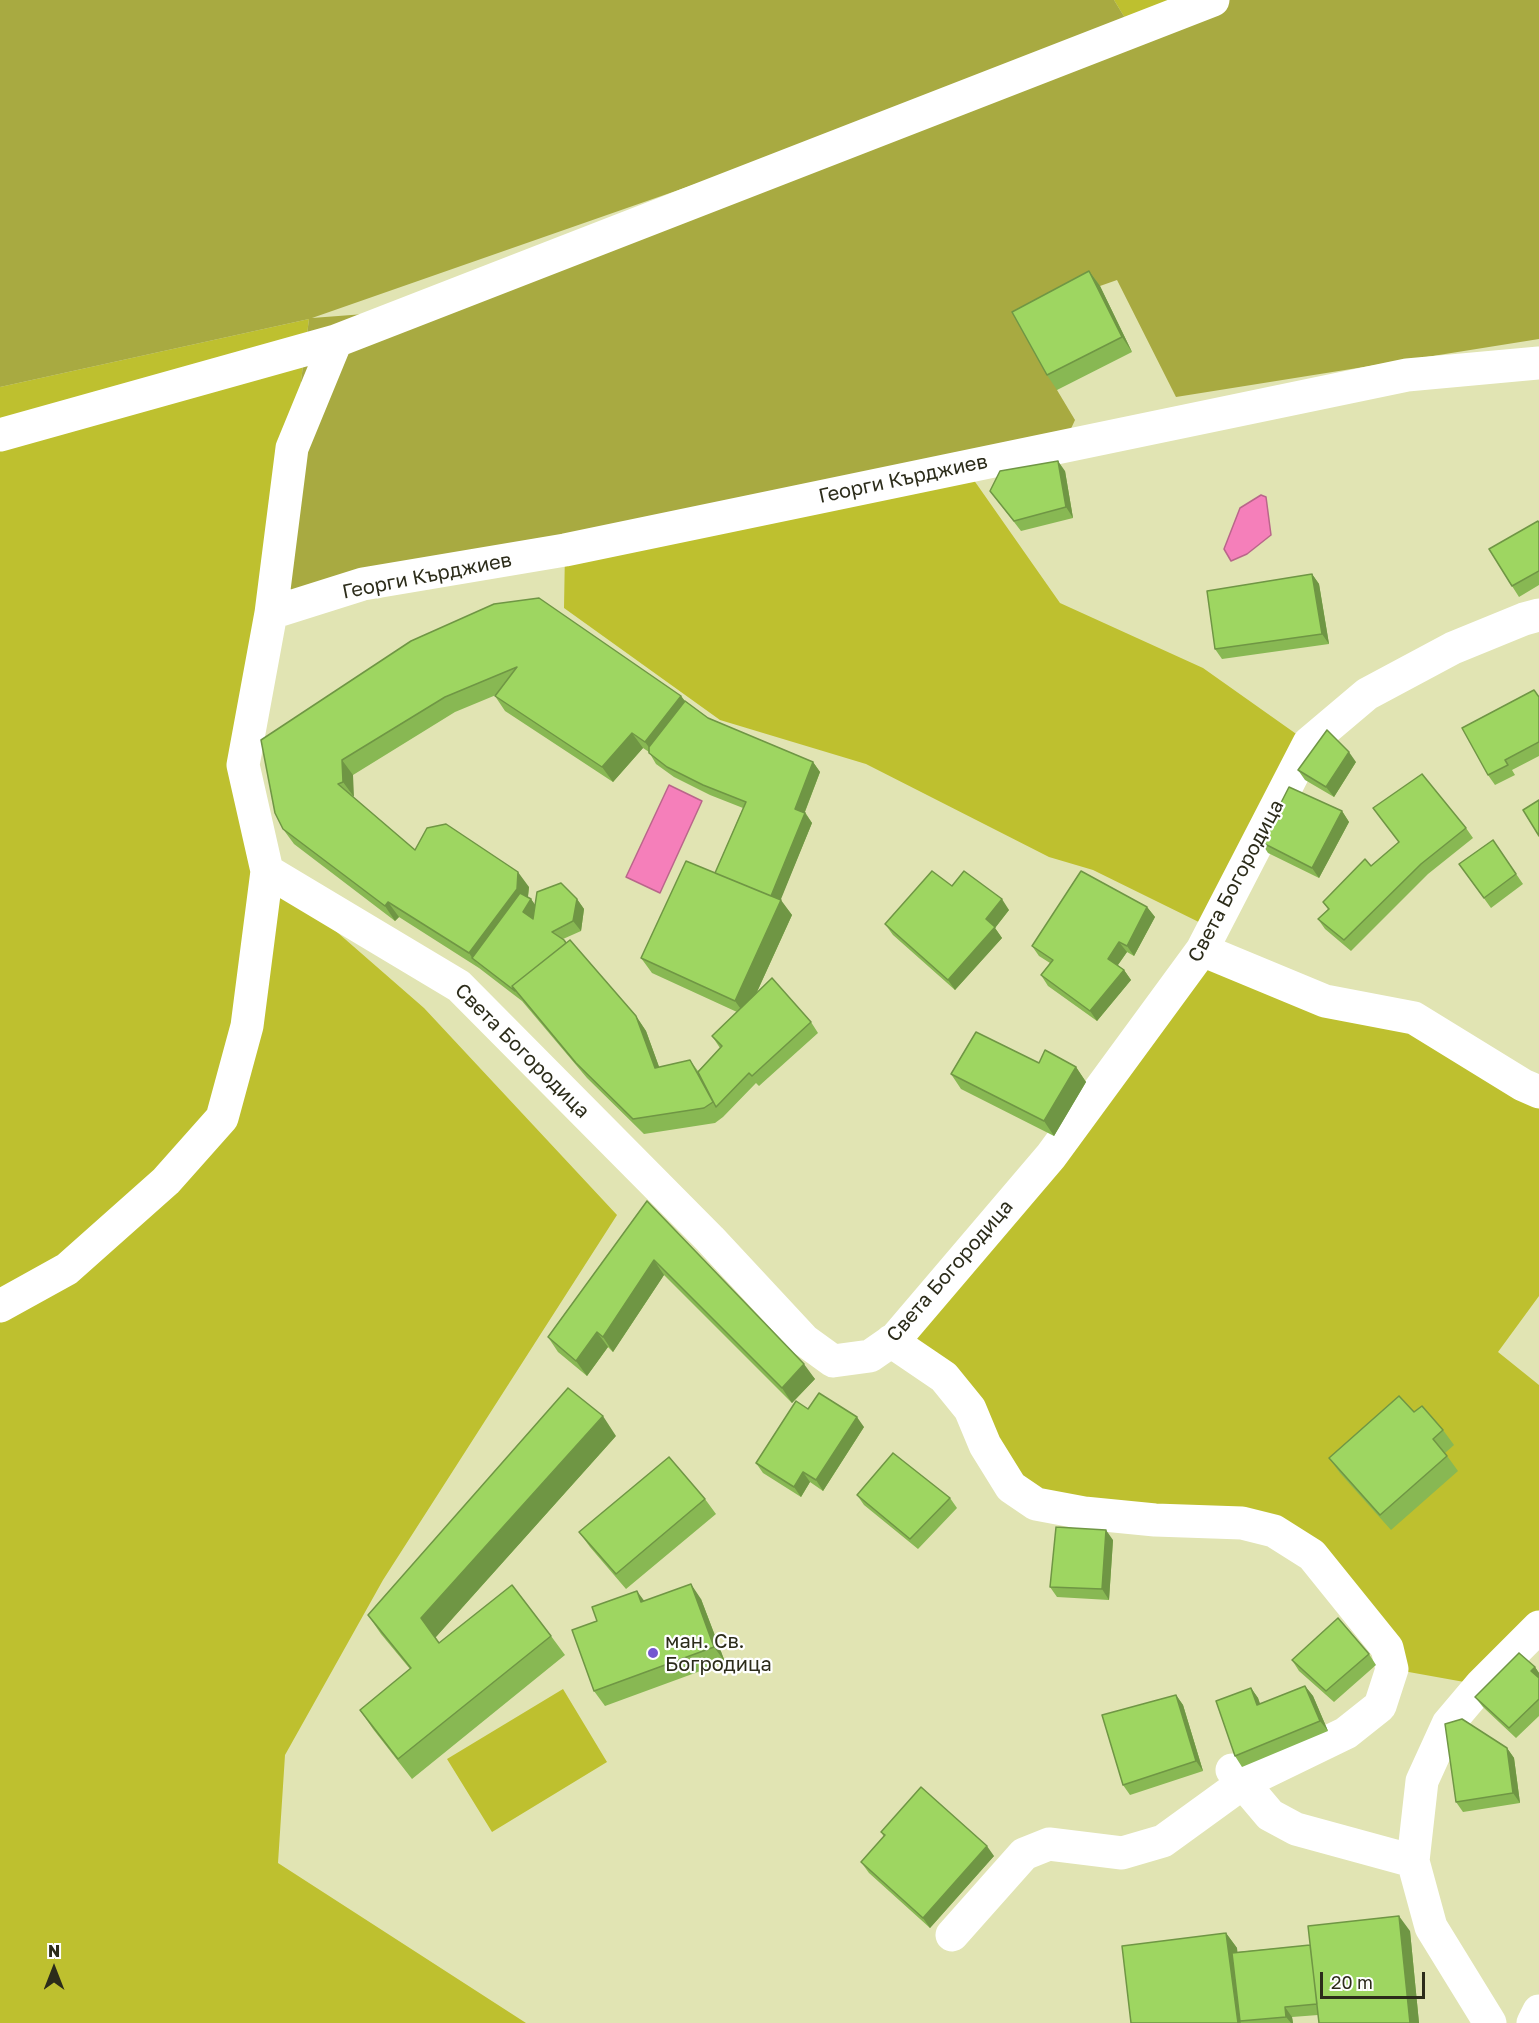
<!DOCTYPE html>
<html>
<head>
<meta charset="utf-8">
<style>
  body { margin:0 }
  #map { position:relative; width:1539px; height:2023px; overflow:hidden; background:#e1e4b3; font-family:"Golos Text",sans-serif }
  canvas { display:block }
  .north { position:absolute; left:24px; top:1939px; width:60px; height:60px; -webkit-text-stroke:4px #fff; paint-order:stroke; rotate:0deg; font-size:16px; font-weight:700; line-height:24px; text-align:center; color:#2c2c1a }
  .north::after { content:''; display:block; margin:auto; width:21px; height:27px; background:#2c2c1a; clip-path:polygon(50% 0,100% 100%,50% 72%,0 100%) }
  .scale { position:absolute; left:1320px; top:1972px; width:105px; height:27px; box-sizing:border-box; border:3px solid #2c2c1a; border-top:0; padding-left:8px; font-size:18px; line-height:21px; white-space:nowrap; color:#2c2c1a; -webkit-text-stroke:4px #fff; paint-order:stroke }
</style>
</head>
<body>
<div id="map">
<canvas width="1539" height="2023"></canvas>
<div class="north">N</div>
<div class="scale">20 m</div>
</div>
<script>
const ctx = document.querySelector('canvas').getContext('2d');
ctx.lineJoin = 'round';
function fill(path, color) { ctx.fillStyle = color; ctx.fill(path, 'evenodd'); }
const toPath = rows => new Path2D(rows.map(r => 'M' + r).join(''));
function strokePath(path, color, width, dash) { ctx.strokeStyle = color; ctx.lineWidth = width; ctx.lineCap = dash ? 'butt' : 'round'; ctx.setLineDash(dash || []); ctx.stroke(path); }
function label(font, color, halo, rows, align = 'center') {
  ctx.font = font + ' "Golos Text",sans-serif'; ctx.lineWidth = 4.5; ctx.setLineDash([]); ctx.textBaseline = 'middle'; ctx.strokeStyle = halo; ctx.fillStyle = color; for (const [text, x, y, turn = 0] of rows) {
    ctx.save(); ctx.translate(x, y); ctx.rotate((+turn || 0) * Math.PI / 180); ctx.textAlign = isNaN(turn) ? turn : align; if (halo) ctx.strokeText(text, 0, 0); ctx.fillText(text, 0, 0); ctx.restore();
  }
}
const green = toPath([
  [1114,0,1213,0,1133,31],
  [309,319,271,613,243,765,267,871,424,1008,617,1215,383,1580,285,1755,278,1863,526,2023,0,2023,0,387],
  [964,466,1060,603,1203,668,1309,743,1213,929,1093,870,1049,857,866,764,720,720,564,608,565,550],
  [1202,950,1414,1018,1539,1092,1539,1296,1498,1352,1539,1385,1539,1627,1481,1685,1392,1669,1274,1531,1036,1504,891,1341],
  [563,1689,607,1762,492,1832,447,1759]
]);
const forest = toPath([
  [0,0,1114,0,1133,31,1213,0,1539,0,1539,339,1176,397,1117,280,1100,286,1057,390,1075,420,1063,446,271,613,309,319,0,387],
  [1108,40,417,310,312,318]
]);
const water = toPath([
  [1261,495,1266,497,1271,535,1247,554,1231,561,1224,549,1240,508,1261,495],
  [669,785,702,801,660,893,626,877,669,785]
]);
const minor = toPath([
  [0,435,336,341,1213,0],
  [271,613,363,584,565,550,1407,375,1539,363],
  [267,871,459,986,710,1239,804,1340,833,1361,870,1356,896,1338,1051,1156,1202,950,1309,743,1367,694,1453,648,1524,619,1539,615],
  [1202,950,1325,1001,1414,1018,1523,1085,1539,1092],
  [0,1306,67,1269,166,1181,222,1118,247,1026,267,871,243,765,271,613,292,448,336,341],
  [891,1341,944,1377,970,1409,985,1445,1011,1487,1036,1504,1084,1513,1155,1520,1242,1523,1274,1531,1312,1555,1387,1648,1392,1669,1380,1706,1346,1733,1243,1783,1163,1841,1122,1853,1049,1844,1024,1854,952,1935],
  [1232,1770,1270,1815,1296,1829,1413,1861],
  [1490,2023,1431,1927,1413,1861,1422,1781,1448,1724,1481,1685,1539,1627],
  [1533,2023,1539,2011]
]);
const wall = toPath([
  [1089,271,1100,286,1132,352,1057,390,1047,375],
  [1065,471,1073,518,1021,531,990,491],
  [1539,523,1539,585,1519,597,1512,586],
  [1312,574,1319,584,1329,644,1222,659,1215,649],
  [411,641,681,696,685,701,708,718,813,762,820,772,805,812,812,823,780,900,792,915,756,994,811,1022,818,1033,759,1086,756,1083,723,1117,715,1123,644,1134,587,1078,522,1001,479,968,399,917,395,921,294,844,283,829],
  [496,695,495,696,505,711,613,782,643,748,649,752,656,764,674,777,710,795,743,808,715,873,641,958,652,973,737,1012,712,1036,720,1048,698,1071,690,1060,659,1067,646,1031,636,1016,563,939,581,931,584,909,577,899,535,905,531,899,528,897,529,887,415,850,353,797,353,775,455,712],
  [1539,696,1539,756,1512,770,1515,775,1495,785,1488,775],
  [1356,762,1334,797,1305,780,1298,770],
  [1342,811,1349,822,1319,878,1268,853,1261,842],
  [1466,828,1473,838,1428,874,1351,951,1325,929,1318,919,1328,909,1323,902,1371,866],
  [1493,840,1523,884,1491,908,1459,864],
  [952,886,1009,910,995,928,1002,938,955,990,893,935,885,924],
  [1147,907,1155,917,1134,956,1127,952,1118,965,1124,970,1131,980,1097,1021,1048,986,1041,975,1050,963,1039,956,1032,946],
  [1039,1063,1076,1067,1086,1082,1054,1136,961,1089,951,1074],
  [647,1201,815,1379,792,1403,664,1275,613,1352,608,1347,587,1376,558,1352,548,1337],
  [808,1409,864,1427,823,1491,810,1482,801,1497,763,1473,756,1463],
  [1414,1412,1443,1430,1454,1445,1445,1453,1458,1471,1391,1530,1340,1473,1329,1458],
  [616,1436,435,1638,439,1643,551,1636,565,1655,412,1779,373,1729,360,1710,410,1669,381,1634,368,1615],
  [857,1495,950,1498,957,1508,918,1549,864,1505],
  [705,1499,716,1514,626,1589,590,1547,579,1532],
  [1113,1540,1109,1600,1057,1597,1050,1587],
  [701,1599,725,1662,605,1706,594,1691,597,1621,644,1601],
  [1369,1654,1376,1665,1334,1702,1299,1671,1292,1660],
  [1535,1667,1539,1673,1539,1716,1516,1738,1483,1707,1475,1697],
  [1305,1686,1313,1696,1328,1731,1242,1767,1235,1756,1251,1688,1258,1698,1260,1704],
  [1176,1695,1183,1705,1203,1771,1130,1795,1123,1785],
  [1507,1748,1514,1758,1520,1803,1463,1812,1456,1802],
  [881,1832,994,1856,930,1928,869,1873,861,1862,884,1837],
  [1410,1931,1419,2023,1319,2023,1318,2015,1292,2017,1293,2023,1131,2023,1226,1933,1237,1948,1237,1952,1310,1945]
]);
const shadedWall = toPath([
  [1089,271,1100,286,1132,352,1122,337],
  [1058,461,1065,471,1073,518,1066,507],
  [1312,574,1319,584,1329,644,1322,634],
  [681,696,692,711,656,757,645,742],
  [632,733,643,748,613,782,602,767],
  [1349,752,1356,762,1334,797,1326,787],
  [342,760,353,775,354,797,343,782],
  [813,762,820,772,802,819,795,809],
  [1342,811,1349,822,1319,878,1312,868],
  [805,813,812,823,777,909,770,899],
  [518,872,529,887,527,904,472,958,479,968,469,953],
  [531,899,538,909,530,922,523,912],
  [577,899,584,909,581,931,573,921],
  [1002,899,1009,910,995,928,1002,938,955,990,948,980,986,919],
  [781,900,792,915,746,1016,735,1001],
  [388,902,399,917,395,921,385,906],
  [1147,907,1155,917,1134,956,1127,946],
  [1119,942,1127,952,1115,969,1108,959],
  [1124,970,1131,980,1097,1021,1090,1011],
  [636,1016,646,1031,665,1083,655,1068],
  [1076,1067,1086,1082,1054,1136,1044,1121],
  [654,1260,664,1275,613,1352,603,1337],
  [597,1332,608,1347,587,1376,576,1361],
  [804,1364,815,1379,792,1403,782,1388],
  [603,1416,616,1436,435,1638,421,1618],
  [857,1417,864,1427,823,1491,816,1480],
  [803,1472,810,1482,801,1497,794,1487],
  [1106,1530,1113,1540,1109,1600,1102,1589],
  [691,1584,701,1599,725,1662,714,1647],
  [637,1591,648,1606,641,1602],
  [1535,1667,1539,1673,1539,1681,1531,1671],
  [1305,1686,1313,1696,1328,1731,1320,1721],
  [1251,1688,1258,1698,1264,1715,1257,1705],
  [1176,1695,1183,1705,1203,1771,1196,1761],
  [1507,1748,1514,1758,1520,1803,1513,1793],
  [987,1846,994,1856,930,1928,923,1918],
  [1399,1916,1410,1931,1419,2023,1410,2023],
  [1226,1933,1237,1948,1246,2021,1240,2021,1241,2023,1238,2023],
  [1285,2007,1292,2017,1293,2023,1291,2023,1286,2017]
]);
const building = toPath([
  [1089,271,1122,337,1047,375,1012,312,1089,271],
  [1058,461,1066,507,1014,521,990,491,1000,471,1058,461],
  [1538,521,1539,523,1539,571,1512,586,1489,549,1538,521],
  [1312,574,1322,634,1215,649,1207,591,1312,574],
  [539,598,681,696,645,742,632,733,602,767,495,696,517,667,445,697,342,760,343,782,338,784,415,850,427,828,446,824,518,872,517,889,469,953,388,902,385,906,283,829,275,813,261,740,411,641,494,604,539,598],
  [1534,690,1539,697,1539,742,1505,760,1508,765,1488,775,1462,728,1534,690],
  [685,701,708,718,813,762,795,809,805,813,771,896,715,873,746,802,703,785,667,767,649,753,649,747,685,701],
  [1327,730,1349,752,1326,787,1298,770,1327,730],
  [1422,774,1466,828,1421,864,1344,940,1318,919,1329,909,1323,902,1365,859,1371,866,1399,842,1373,808,1422,774],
  [1289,787,1342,811,1312,868,1261,842,1289,787],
  [1539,800,1539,836,1523,810,1539,800],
  [1493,840,1516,874,1484,898,1459,864,1493,840],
  [686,861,781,900,735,1001,641,958,686,861],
  [932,871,952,886,964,871,1002,899,986,919,995,927,948,980,885,924,932,871],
  [1081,871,1147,907,1127,946,1119,942,1108,959,1124,970,1090,1011,1041,975,1053,960,1032,946,1081,871],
  [561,883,577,899,573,921,552,932,564,940,566,943,512,986,515,991,472,958,520,893,531,899,523,912,533,919,537,892,561,883],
  [570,940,636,1016,655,1068,690,1060,713,1102,704,1108,633,1119,576,1063,512,986,570,940],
  [772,978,811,1022,752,1076,749,1073,716,1107,698,1072,722,1046,712,1036,772,978],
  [976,1032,1039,1063,1045,1050,1076,1067,1044,1121,951,1074,976,1032],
  [647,1201,804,1364,782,1388,654,1260,603,1337,597,1332,576,1361,548,1337,647,1201],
  [568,1388,603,1416,421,1618,439,1643,512,1585,551,1636,398,1759,360,1710,411,1668,368,1615,568,1388],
  [819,1393,857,1417,816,1480,803,1472,794,1487,756,1463,796,1401,808,1409,819,1393],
  [1399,1396,1414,1412,1422,1406,1443,1430,1433,1439,1447,1456,1380,1515,1329,1458,1399,1396],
  [893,1453,950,1498,910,1539,857,1495,893,1453],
  [669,1457,705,1499,616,1574,579,1532,669,1457],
  [1056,1527,1106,1530,1102,1589,1050,1587,1056,1527],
  [691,1584,714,1647,594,1691,572,1630,597,1621,592,1607,637,1591,641,1602,691,1584],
  [1338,1618,1369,1654,1326,1691,1292,1660,1338,1618],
  [1519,1653,1535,1667,1531,1671,1539,1678,1539,1699,1509,1728,1475,1697,1519,1653],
  [1305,1686,1320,1721,1235,1756,1216,1701,1251,1688,1257,1705,1305,1686],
  [1176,1695,1196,1761,1123,1785,1102,1715,1176,1695],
  [1462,1719,1507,1748,1513,1793,1456,1802,1445,1724,1462,1719],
  [921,1787,987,1846,923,1918,861,1862,885,1835,881,1832,921,1787],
  [1399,1916,1410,2023,1319,2023,1308,1926,1399,1916],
  [1226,1933,1238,2023,1131,2023,1122,1946,1226,1933],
  [1310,1945,1317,2004,1285,2007,1286,2017,1240,2021,1232,1953,1310,1945]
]);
const markers = [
  [653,1653,6,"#7456d0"]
];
const streetNames = [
  ["Георги Кърджиев",903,479,-12],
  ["Георги Кърджиев",427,576,-11],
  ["Света Богородица",1236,881,-62],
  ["Света Богородица",522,1051,45],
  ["Света Богородица",950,1271,-49]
];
const poiNames = [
  ["ман. Св.",665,1642],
  ["Богродица",665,1665]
];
fill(green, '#bec02f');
fill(forest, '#a8aa41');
fill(water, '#f57fba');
strokePath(water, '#b9668a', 1.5);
strokePath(minor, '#fff', 33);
fill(wall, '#88b853');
fill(shadedWall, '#6f9644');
fill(building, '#9ed661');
strokePath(building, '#6f9644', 1.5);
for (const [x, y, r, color] of markers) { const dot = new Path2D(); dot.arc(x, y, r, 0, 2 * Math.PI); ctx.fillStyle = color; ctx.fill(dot); strokePath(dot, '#fff', 2); }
label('20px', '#2c2c1a', '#fff', streetNames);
label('20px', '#2c2c1a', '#fff', poiNames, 'left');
</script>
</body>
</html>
